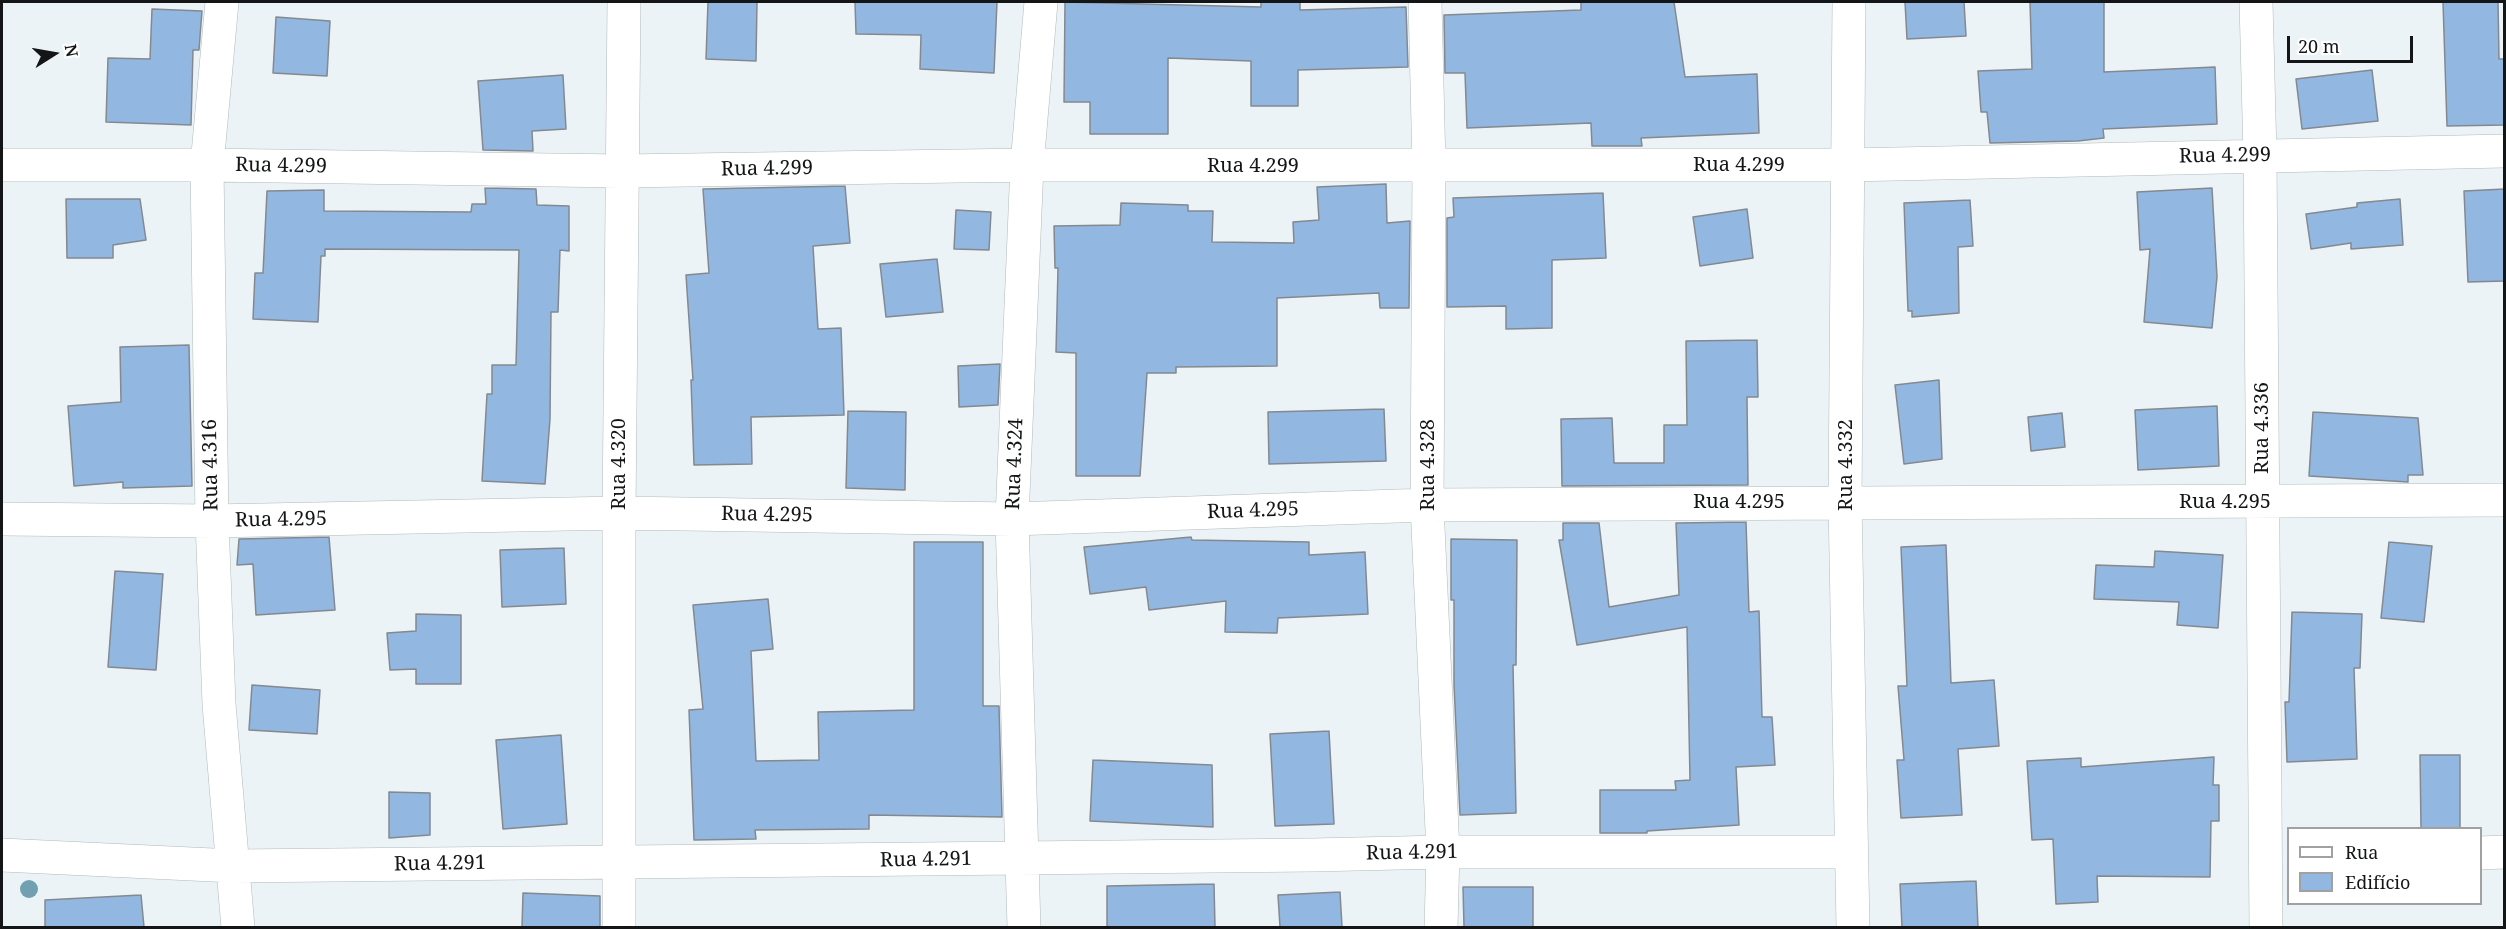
<!DOCTYPE html>
<html>
<head>
<meta charset="utf-8">
<style>
  body { margin:0 }
  #map { position:relative; width:2506px; height:929px; overflow:hidden; background:#ebf3f7; font-family:"Noto Serif",serif }
  canvas { display:block }
  .frame { position:absolute; inset:0; border:3px solid #131517; pointer-events:none }
  .legend { position:absolute; left:2287px; top:827px; width:195px; height:78px; box-sizing:border-box; background:#fff; border:2px solid #a1a1a2; margin:0; padding:8px 10px; list-style:none; font-size:18px; color:#131517 }
  .legend li { display:flex; align-items:center; gap:12px; height:30px }
  .legend b { width:30px; border:2px solid #a1a1a2 }
  .north { position:absolute; left:24px; top:24px; width:60px; height:60px; -webkit-text-stroke:4px #fff; paint-order:stroke; rotate:79deg; font-size:16px; font-weight:700; line-height:24px; text-align:center; color:#131517 }
  .north::after { content:''; display:block; margin:auto; width:21px; height:27px; background:#131517; clip-path:polygon(50% 0,100% 100%,50% 72%,0 100%) }
  .scale { position:absolute; left:2287px; top:36px; width:126px; height:27px; box-sizing:border-box; border:3px solid #131517; border-top:0; padding-left:8px; font-size:18px; line-height:21px; white-space:nowrap; color:#131517; -webkit-text-stroke:4px #fff; paint-order:stroke }
</style>
</head>
<body>
<div id="map">
<canvas width="2506" height="929"></canvas>
<div class="frame"></div>
<ul class="legend">
<li><b style="height:8px;background:#fff"></b>Rua</li>
<li><b style="height:16px;background:#92b7e1"></b>Edifício</li>
</ul>
<div class="north">N</div>
<div class="scale">20 m</div>
</div>
<script>
const ctx = document.querySelector('canvas').getContext('2d');
ctx.lineJoin = 'round';
function fill(path, color) { ctx.fillStyle = color; ctx.fill(path, 'evenodd'); }
const toPath = rows => new Path2D(rows.map(r => 'M' + r).join(''));
function strokePath(path, color, width, dash) { ctx.strokeStyle = color; ctx.lineWidth = width; ctx.lineCap = dash ? 'butt' : 'round'; ctx.setLineDash(dash || []); ctx.stroke(path); }
function label(font, color, halo, rows, align = 'center') {
  ctx.font = font + ' "Noto Serif",serif'; ctx.lineWidth = 5; ctx.setLineDash([]); ctx.textBaseline = 'middle'; ctx.strokeStyle = halo; ctx.fillStyle = color; for (const [text, x, y, turn = 0] of rows) {
    ctx.save(); ctx.translate(x, y); ctx.rotate((+turn || 0) * Math.PI / 180); ctx.textAlign = isNaN(turn) ? turn : align; if (halo) ctx.strokeText(text, 0, 0); ctx.fillText(text, 0, 0); ctx.restore();
  }
}
const building = toPath([
  [708,2,757,2,756,61,706,59,708,2],
  [855,2,997,2,994,73,920,69,921,35,856,34,855,2],
  [1065,2,1261,7,1261,2,1300,2,1300,10,1406,7,1408,67,1298,70,1298,106,1251,106,1251,61,1168,58,1168,134,1090,134,1090,102,1064,102,1065,2],
  [1581,2,1674,2,1685,77,1757,74,1759,133,1641,138,1642,146,1592,146,1591,123,1467,128,1465,73,1445,73,1444,15,1581,10,1581,2],
  [1905,2,1964,2,1966,36,1907,39,1905,2],
  [2030,2,2104,2,2104,72,2215,67,2217,124,2103,129,2104,138,2078,141,1990,143,1987,112,1981,112,1978,71,2032,69,2030,2],
  [2443,2,2498,2,2499,59,2505,59,2505,125,2447,126,2443,2],
  [152,9,202,11,199,50,193,50,191,125,106,122,108,58,150,59,152,9],
  [276,17,330,21,327,76,273,73,276,17],
  [2372,70,2378,121,2302,129,2296,79,2372,70],
  [563,75,566,129,532,131,533,151,483,150,478,81,563,75],
  [1386,184,1387,223,1410,221,1409,308,1380,308,1379,293,1277,298,1277,366,1176,367,1176,373,1147,373,1140,476,1076,476,1076,353,1056,352,1058,268,1055,268,1054,226,1120,225,1121,203,1188,205,1188,211,1213,211,1212,242,1294,243,1293,222,1319,220,1317,187,1386,184],
  [845,186,850,243,813,246,818,329,841,328,844,415,751,417,752,464,694,465,691,380,693,380,686,275,709,273,703,189,845,186],
  [485,188,536,189,537,205,569,206,569,251,560,250,558,312,551,312,550,419,545,484,482,481,487,394,492,394,492,365,516,365,519,250,325,249,325,256,321,256,318,322,253,319,255,273,263,273,267,191,324,190,324,211,471,212,472,204,486,204,485,188],
  [2212,188,2217,277,2212,328,2144,322,2150,249,2140,250,2137,192,2212,188],
  [2505,189,2505,281,2468,282,2464,191,2505,189],
  [1603,193,1606,258,1552,260,1552,328,1506,329,1506,306,1447,307,1447,218,1454,217,1453,198,1603,193],
  [66,199,140,199,146,240,113,245,113,258,67,258,66,199],
  [2400,199,2403,245,2351,249,2351,243,2311,249,2306,214,2357,207,2357,203,2400,199],
  [1970,200,1973,246,1958,247,1959,313,1912,317,1912,311,1908,311,1904,203,1970,200],
  [1747,209,1753,258,1700,266,1693,217,1747,209],
  [956,210,991,212,989,250,954,249,956,210],
  [937,259,943,312,886,317,880,264,937,259],
  [1757,340,1758,397,1747,397,1748,485,1562,486,1561,419,1612,418,1614,463,1664,463,1664,425,1687,425,1686,341,1757,340],
  [189,345,192,486,123,488,123,482,74,486,68,406,121,402,120,347,189,345],
  [1000,364,998,405,959,407,958,366,1000,364],
  [1939,380,1942,459,1904,464,1895,385,1939,380],
  [2217,406,2219,466,2138,470,2135,410,2217,406],
  [1384,409,1386,461,1269,464,1268,412,1384,409],
  [848,411,906,412,905,490,846,488,848,411],
  [2313,412,2418,418,2423,475,2408,475,2408,482,2309,476,2313,412],
  [2062,413,2065,447,2031,451,2028,417,2062,413],
  [1746,522,1749,612,1759,611,1762,717,1772,717,1775,765,1736,767,1739,825,1647,831,1647,833,1600,833,1600,790,1676,790,1675,781,1690,780,1687,627,1577,645,1559,540,1563,540,1563,523,1599,523,1609,607,1679,595,1676,523,1746,522],
  [329,537,335,610,256,615,253,564,237,565,239,539,329,537],
  [1191,537,1192,540,1309,542,1309,555,1365,552,1368,614,1278,618,1277,633,1225,632,1226,601,1149,610,1146,587,1090,594,1084,547,1191,537],
  [1451,539,1517,540,1516,665,1513,665,1516,813,1460,815,1454,684,1454,600,1451,600,1451,539],
  [914,542,983,542,983,706,999,706,1002,817,869,815,869,829,755,830,756,839,694,840,689,710,703,709,693,605,768,599,773,649,751,651,756,761,819,760,818,712,914,710,914,542],
  [2389,542,2432,546,2424,622,2381,618,2389,542],
  [1946,545,1951,683,1994,680,1999,746,1958,749,1962,815,1901,818,1897,760,1904,760,1898,686,1907,686,1901,547,1946,545],
  [564,548,566,604,502,607,500,550,564,548],
  [2155,551,2223,555,2218,628,2177,625,2179,602,2094,599,2096,565,2154,567,2155,551],
  [115,571,163,574,156,670,108,667,115,571],
  [2292,612,2362,614,2360,668,2354,668,2357,759,2287,762,2285,702,2289,702,2292,612],
  [416,614,461,615,461,684,416,684,416,669,390,670,387,633,416,631,416,614],
  [252,685,320,690,317,734,249,730,252,685],
  [1329,731,1334,824,1275,826,1270,734,1329,731],
  [561,735,567,824,503,829,496,740,561,735],
  [2420,755,2460,755,2460,828,2421,828,2420,755],
  [2214,757,2213,785,2219,785,2219,821,2211,821,2210,877,2097,876,2098,902,2056,904,2053,839,2032,840,2027,761,2081,758,2081,767,2214,757],
  [1093,760,1212,765,1213,827,1090,821,1093,760],
  [389,792,430,793,430,835,389,838,389,792],
  [1976,881,1978,927,1902,927,1900,884,1976,881],
  [1214,884,1215,927,1107,927,1107,886,1214,884],
  [1463,887,1533,887,1533,927,1464,927,1463,887],
  [1340,892,1342,927,1280,927,1278,895,1340,892],
  [523,893,600,896,600,927,522,927,523,893],
  [141,895,144,927,45,927,45,900,141,895]
]);
const street = toPath([
  [222,2,207,165,212,521,219,704,238,928],
  [1425,2,1429,166,1427,505,1443,852,1441,928],
  [1849,2,1845,502,1853,928],
  [2256,2,2260,155,2266,928],
  [2,165,207,165,621,171,1027,165,1848,165,2504,151],
  [2,519,212,521,619,513,1012,519,1427,505,2504,500],
  [2480,853,2504,852],
  [2,855,234,866,1313,855,1443,852,1850,852],
  [619,928,619,513,624,2],
  [1024,928,1012,519,1027,165,1041,2]
]);
const trees = [
  [29,889]
];
const streetNames = [
  ["Rua 4.299",2225,156,-1],
  ["Rua 4.299",1739,165],
  ["Rua 4.299",281,166,1],
  ["Rua 4.299",1253,166],
  ["Rua 4.299",767,169,-1],
  ["Rua 4.336",2262,428,-90],
  ["Rua 4.320",619,464,-90],
  ["Rua 4.324",1015,464,-88],
  ["Rua 4.316",211,465,-91],
  ["Rua 4.328",1428,465,-90],
  ["Rua 4.332",1846,465,-90],
  ["Rua 4.295",1739,502],
  ["Rua 4.295",2225,502],
  ["Rua 4.295",1253,511,-2],
  ["Rua 4.295",767,515,1],
  ["Rua 4.295",281,520,-1],
  ["Rua 4.291",1412,853,-1],
  ["Rua 4.291",926,860,-1],
  ["Rua 4.291",440,864,-1]
];
fill(building, '#92b7e1');
strokePath(building, '#84898f', 1.5);
strokePath(street, '#b1b9bc', 34);
strokePath(street, '#fff', 33);
ctx.fillStyle = '#71a0b1';
for (const [x, y] of trees) { ctx.beginPath(); ctx.arc(x, y, 9, 0, 2 * Math.PI); ctx.fill(); }
label('20px', '#131517', '#fff', streetNames);
</script>
</body>
</html>
